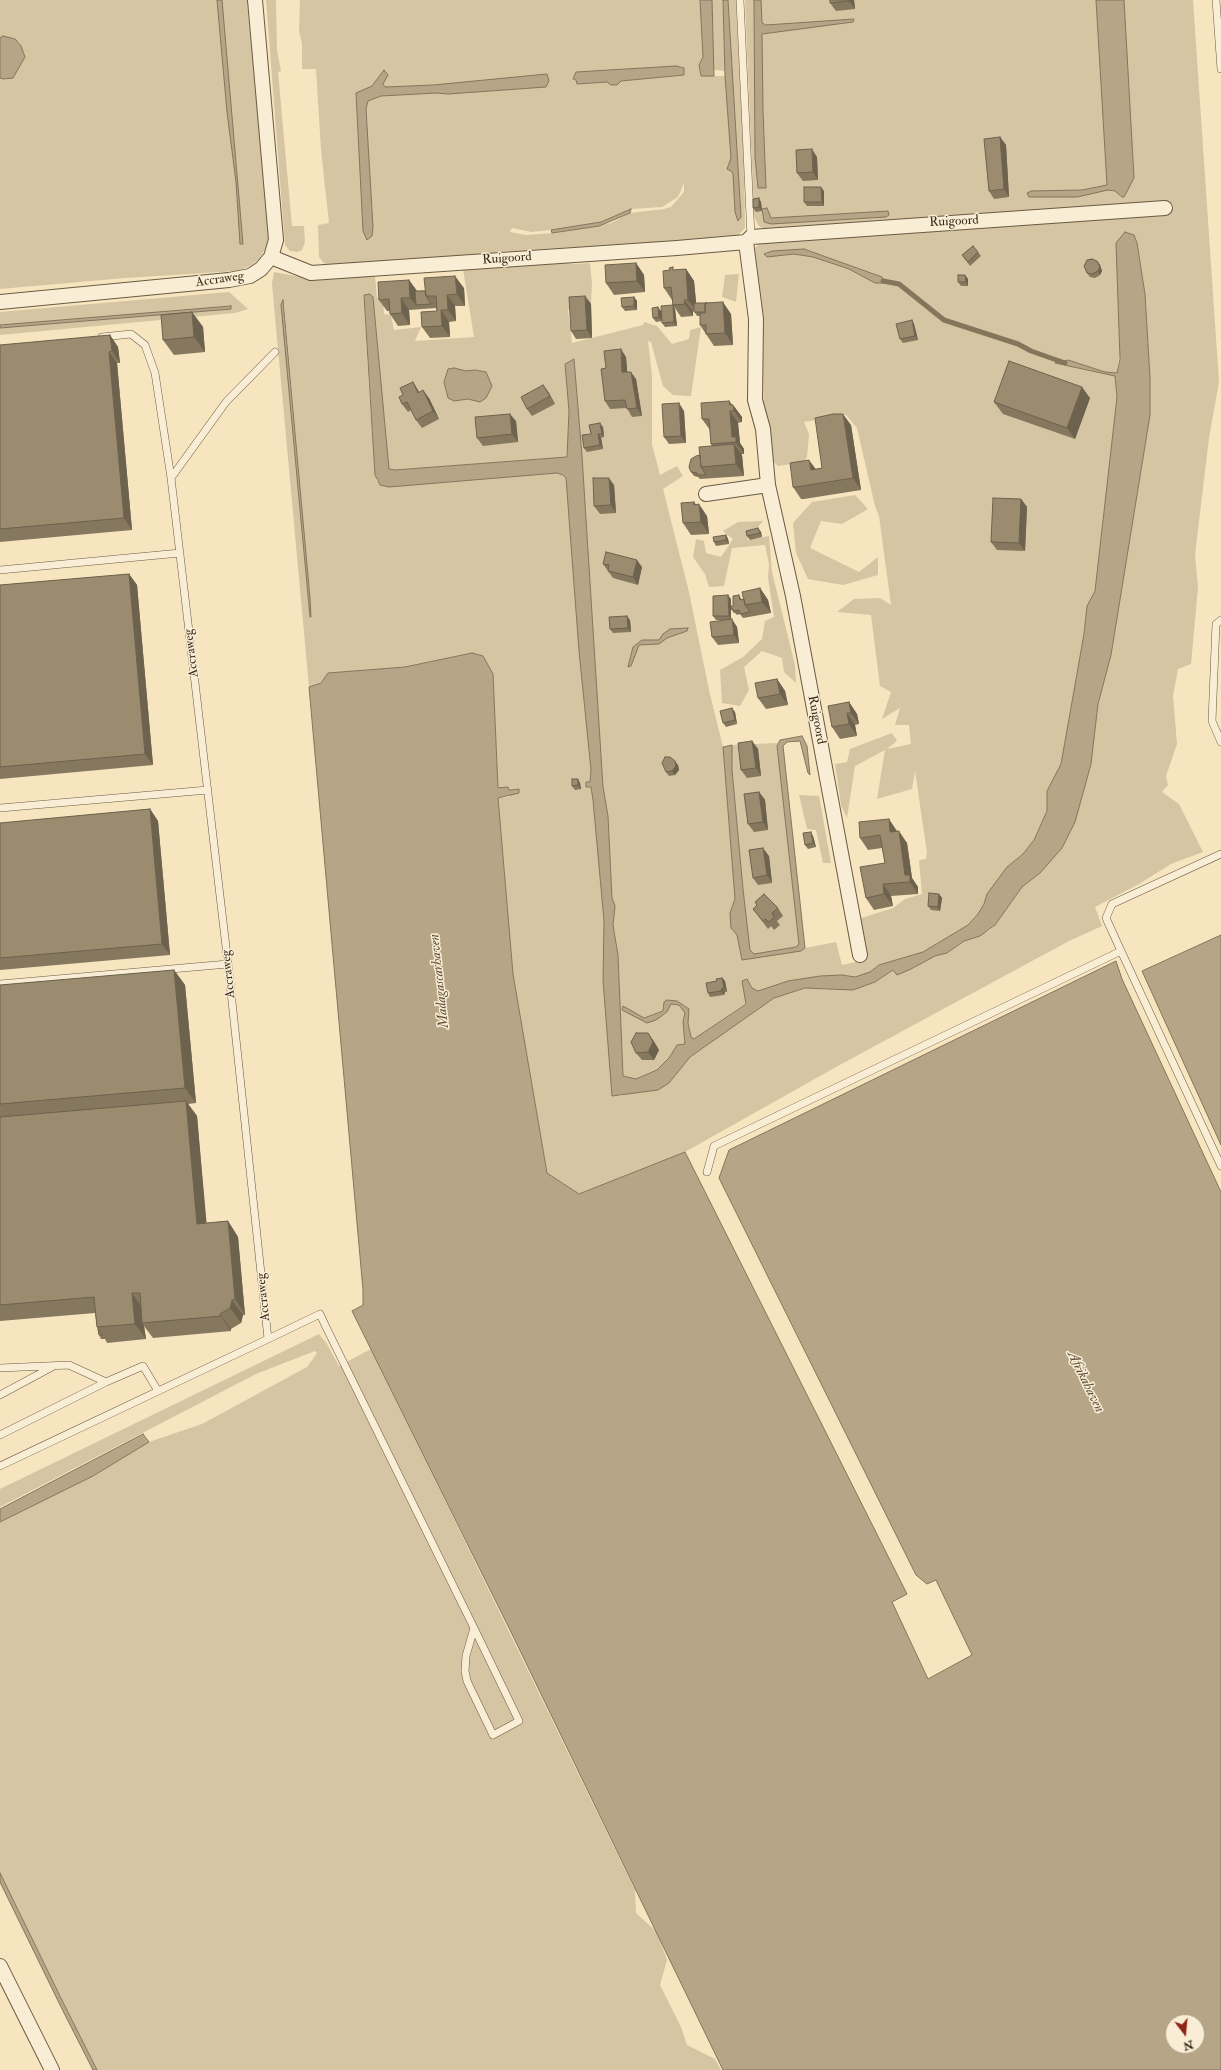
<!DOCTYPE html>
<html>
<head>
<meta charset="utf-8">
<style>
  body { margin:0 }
  #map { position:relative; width:1221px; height:2070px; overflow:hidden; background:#f6e5bf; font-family:"IM FELL Double Pica",serif }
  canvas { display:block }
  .north { position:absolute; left:1165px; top:2014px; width:40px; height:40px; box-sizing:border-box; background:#f9eed5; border:1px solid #ada08a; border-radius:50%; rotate:164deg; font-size:11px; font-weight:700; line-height:16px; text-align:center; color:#3b2b19 }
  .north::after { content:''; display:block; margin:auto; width:14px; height:18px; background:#8f2418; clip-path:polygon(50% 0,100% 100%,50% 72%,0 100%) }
</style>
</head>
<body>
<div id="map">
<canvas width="1221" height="2070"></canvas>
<div class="north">N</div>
</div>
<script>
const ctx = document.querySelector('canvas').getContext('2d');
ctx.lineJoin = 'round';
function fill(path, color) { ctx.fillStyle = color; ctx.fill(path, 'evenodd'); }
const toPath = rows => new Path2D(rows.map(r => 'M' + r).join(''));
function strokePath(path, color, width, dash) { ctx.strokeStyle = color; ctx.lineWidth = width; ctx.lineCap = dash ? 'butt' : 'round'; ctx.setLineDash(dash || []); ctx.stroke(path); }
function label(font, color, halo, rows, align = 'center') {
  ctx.font = font + ' "IM FELL Double Pica",serif'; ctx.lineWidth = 3; ctx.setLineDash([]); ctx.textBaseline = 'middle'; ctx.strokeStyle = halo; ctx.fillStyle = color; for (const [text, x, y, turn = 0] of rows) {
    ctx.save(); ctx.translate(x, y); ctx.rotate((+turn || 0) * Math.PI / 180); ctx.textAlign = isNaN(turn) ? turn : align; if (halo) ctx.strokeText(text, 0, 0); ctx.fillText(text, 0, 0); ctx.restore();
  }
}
const green = toPath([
  [0,0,247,0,268,229,268,241,264,251,259,259,252,265,237,271,125,278,0,289],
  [266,0,276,0,277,50,281,71,278,72,292,226,304,226,305,242,302,250,297,252,290,251,285,245],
  [300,0,736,0,744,162,745,228,736,237,500,252,415,262,329,265,324,263,319,257,318,225,329,223,321,150,316,69,302,69,302,44,299,31],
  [699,65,715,70,725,71,725,76,701,76],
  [623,70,684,75,621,81,617,85,611,85,607,82],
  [684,183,684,192,671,207,664,209,630,213,611,223,552,233,526,235,510,232,512,228,532,232,585,226,601,222,631,209,662,207,678,197],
  [745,0,1193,0,1219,382,1209,438,1195,555,1198,587,1191,664,1178,669,1173,696,1177,744,1166,776,1168,785,1162,792,1179,804,1203,852,1171,864,1139,884,1095,907,1102,926,1069,941,836,1067,685,1152,579,1194,547,1173,513,974,498,798,509,797,509,794,519,789,498,788,493,674,483,656,472,653,405,667,324,681,309,687,272,284,274,272,316,280,375,276,377,297,383,299,384,314,391,315,394,330,421,327,415,341,474,337,463,269,561,263,575,264,590,263,592,284,591,304,574,305,568,310,572,343,643,325,644,322,657,326,672,344,689,339,690,330,701,327,691,396,673,395,663,386,651,342,648,341,652,376,652,444,660,475,677,466,683,476,663,489,689,592,709,690,723,747,735,899,732,907,731,928,737,935,742,960,836,942,842,965,864,960,858,919,893,908,905,899,922,894,919,860,926,859,927,853,915,771,912,789,877,799,885,750,855,766,847,818,841,805,835,764,847,762,850,749,892,733,897,741,887,749,911,744,909,725,895,725,900,708,882,719,891,692,880,686,871,615,837,612,854,599,880,598,891,605,879,516,875,506,857,428,846,415,804,422,809,434,807,457,804,462,778,466,772,460,764,410,761,303,755,253,755,248,761,242,765,230,758,225,754,216],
  [1134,235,1137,243,1145,294,1150,378,1150,415,1111,655,1098,704,1091,764,1084,782,1040,873,1022,887,995,925,989,931,964,941,947,953,935,956,911,969,894,970,875,982,853,990,805,988,774,998,690,1057,669,1083,620,1096,612,1096,604,921,593,800,591,787,586,787,586,782,590,782,591,770,579,651,566,478,563,475,557,473,380,485,376,480,369,390,364,295,372,295,373,297,388,469,395,470,567,457,569,411,565,364,574,359,582,456,603,787,608,816,612,898,615,906,613,925,618,955,623,1076,636,1079,657,1070,669,1058,677,1045,686,1044,683,1022,685,1013,679,1005,671,1004,667,1013,662,1016,639,1019,663,1011,664,1002,677,1001,689,1009,688,1023,691,1037,694,1039,746,1003,745,996,749,982,752,988,758,991,788,981,842,975,855,977,870,972,879,965,923,952,968,925,978,914,1007,867,1023,854,1034,840,1047,811,1047,791,1061,764,1084,634,1087,606,1095,591,1117,397,1115,376,1057,363,1086,366,1105,372,1117,373],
  [804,249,882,277,886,283,875,283,849,269,813,257,794,254,767,257],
  [284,303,310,598,310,617,281,305],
  [739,274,736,302,722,297,725,275],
  [229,292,248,309,235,313,0,335,0,312],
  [855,495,868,509,842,524,821,521,810,548,859,572,878,557,878,575,843,585,808,579,796,553,793,523,812,502],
  [763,521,747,540,769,536,772,572,795,665,796,683,784,672,782,658,762,651,744,667,749,690,740,706,722,703,720,670,743,657,762,639,765,621,774,617,768,578,769,564,765,545,732,548,724,586,709,587,705,574,693,557,696,539,704,541,706,553,721,557,733,539,723,531,738,522],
  [778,743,777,746,799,944,796,947,754,954,750,950,743,889,732,770,732,745],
  [799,795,819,796,831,863,823,863,816,830,807,829],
  [319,1334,327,1344,339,1366,371,1349,635,1890,636,1913,657,1932,667,1960,660,1985,681,2027,687,2045,715,2059,721,2070,97,2070,0,1873,0,1522,93,1476,149,1442,202,1424,307,1367,317,1353,315,1351,256,1374,0,1507,0,1489]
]);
const water = toPath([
  [217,0,222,0,243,244,240,244,236,182,227,112,217,0],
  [700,0,712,0,714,76,701,76,699,65,703,57,700,0],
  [723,0,728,0,741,217,738,221,735,212,733,174,731,171,727,169,731,158,725,76,723,0],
  [754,0,761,0,762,23,766,25,854,19,853,22,762,34,763,111,766,188,758,188,755,157,754,0],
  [1096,0,1124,0,1134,178,1124,197,1122,197,1115,191,1108,190,1077,197,1029,197,1027,193,1031,191,1082,190,1107,185,1096,0],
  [3,36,15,39,21,46,25,57,13,78,3,79,0,78,0,38,3,36],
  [676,66,684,68,684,75,621,81,617,85,611,85,607,82,577,84,576,80,573,79,576,72,676,66],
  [384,70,388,75,383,84,385,87,433,85,547,74,549,81,546,87,448,94,436,93,381,96,368,101,366,109,373,227,372,236,367,240,363,231,356,93,372,86,384,70],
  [767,208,771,218,888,211,889,215,886,217,771,224,764,222,762,209,767,208],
  [631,209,630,213,599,226,552,233,551,230,601,222,631,209],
  [1125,232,1134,235,1137,243,1145,294,1150,378,1150,415,1111,655,1098,704,1091,764,1075,822,1062,848,1040,873,1022,887,995,925,980,936,964,941,947,953,935,956,911,969,897,975,893,970,875,982,853,990,805,988,774,998,690,1057,669,1083,658,1090,612,1096,603,980,604,921,593,800,591,787,586,787,586,782,590,782,591,770,579,651,566,478,563,475,557,473,389,487,380,485,375,475,364,295,370,294,373,297,389,469,395,470,567,457,569,411,565,364,574,359,582,456,603,787,608,816,612,898,615,906,613,925,618,955,623,1076,636,1079,657,1070,669,1058,677,1045,685,1044,683,1022,685,1013,679,1005,671,1004,667,1012,656,1020,647,1023,622,1010,623,1006,644,1018,663,1011,664,1002,667,1000,677,1001,689,1009,688,1023,691,1037,694,1039,746,1004,742,981,747,979,752,988,758,991,788,981,820,976,842,975,855,977,870,972,879,965,923,952,968,925,978,914,984,904,987,894,1007,867,1023,854,1034,840,1047,811,1047,791,1061,764,1084,634,1087,606,1095,591,1117,397,1115,376,1055,363,1068,360,1105,372,1117,373,1120,359,1116,243,1125,232],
  [804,249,882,277,886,283,875,283,849,269,813,257,794,254,767,257,764,254,772,251,804,249],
  [283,300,310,598,311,617,310,617,281,305,283,300],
  [231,306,231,309,0,328,0,325,231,306],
  [454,368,466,371,475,370,486,372,492,386,486,398,480,402,468,399,454,401,448,398,444,382,448,369,454,368],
  [688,628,687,631,667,638,659,644,639,645,631,666,628,667,633,647,642,640,659,640,663,634,670,629,688,628],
  [472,653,483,656,493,674,498,788,508,787,509,790,519,789,519,793,498,798,513,974,547,1173,579,1194,685,1152,907,1594,892,1602,928,1679,972,1655,936,1580,927,1584,916,1575,719,1178,729,1150,1116,961,1122,979,1221,1192,1221,2070,723,2070,511,1632,352,1311,363,1305,363,1290,309,687,321,683,328,673,405,667,472,653],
  [1173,2022,1197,2022,1197,2046,1173,2046,1173,2022],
  [802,736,807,746,810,775,808,773,800,741,787,742,783,746,805,948,801,951,742,960,737,935,731,928,730,913,735,899,723,747,732,745,732,770,743,889,750,950,754,954,796,947,799,944,777,746,780,740,802,736],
  [1221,935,1221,1145,1142,971,1221,935],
  [143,1434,149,1442,93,1476,0,1522,0,1509,143,1434],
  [0,1873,61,1998,97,2070,93,2070,62,2009,0,1882,0,1873]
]);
const stream = toPath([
  [883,281,899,284,944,320,1018,344,1031,351,1065,363]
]);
const lane = toPath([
  [740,0,751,237],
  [1216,0,1221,69],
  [102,337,131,334,145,345,155,373,171,478],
  [0,570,180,553],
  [1221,620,1216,624,1212,721,1221,742],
  [0,808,208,790],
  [1121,951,1106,918,1112,904,1221,854],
  [0,984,228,964],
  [707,1172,714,1146,1121,951,1221,1166],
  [268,1339,320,1314,326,1327,474,1628,519,1721,493,1735,467,1681,465,1671,466,1656,474,1628],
  [0,1368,69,1365,106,1382,143,1366,158,1391],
  [0,1395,52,1367],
  [0,1435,106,1382],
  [0,1466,268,1339,228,964,171,478,226,402,275,352]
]);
const street = toPath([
  [746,242,756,319,755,400,763,429,768,485,793,596,860,955],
  [271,257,311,273,677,248,746,242,751,237,1165,208],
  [0,302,229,280,250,276,261,269,271,257,276,240,275,228,255,0],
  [706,494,768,485],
  [0,1966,52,2070]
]);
const wall = toPath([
  [830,0,854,0,855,9,836,11,830,3],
  [1000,137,1006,145,1009,197,994,199,989,191],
  [817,157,818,180,803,181,797,173],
  [824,191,824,206,807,206,804,202],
  [761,202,762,211,756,212,753,208],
  [978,252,981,256,970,266,962,255],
  [1097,261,1100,265,1102,271,1100,275,1095,278,1090,277,1087,273],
  [636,263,644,275,645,292,614,295,606,283],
  [686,269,694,281,696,303,731,314,733,345,714,346,700,325,700,316,697,316,694,311,693,311,693,316,681,317,673,305,672,300,664,288,675,270],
  [965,275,968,279,968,286,961,286,958,282],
  [409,280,417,291,464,288,465,306,455,306,456,321,449,322,450,337,430,338,422,327,437,311,436,308,409,310,410,325,398,326,390,314,390,311,387,311,379,300],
  [585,296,591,304,592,338,576,339,571,331],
  [634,297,637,301,637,310,625,311,622,307],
  [673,305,675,309,677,326,665,327,662,323,662,321,656,322,653,318,661,311],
  [192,312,203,327,205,352,174,355,163,340],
  [912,320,914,324,918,340,903,343,900,339],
  [110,335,118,347,120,363,117,363,132,530,0,542,0,345],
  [626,357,627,372,636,379,642,416,632,417,627,408,610,409,605,401,606,368],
  [413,382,419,393,429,398,439,419,422,428,416,420,411,410,408,412,402,404,403,395],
  [543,385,549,393,555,404,532,416,527,409],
  [1090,398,1075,439,1003,414,994,402],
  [729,401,732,405,733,405,742,417,742,422,738,423,740,443,744,449,744,454,741,454,742,455,744,476,700,479,698,477,694,476,691,472,700,455,712,446,711,444,710,430,702,419],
  [684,411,686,443,669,444,664,437],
  [516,421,518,442,483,446,477,438],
  [851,425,861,490,804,499,801,499,793,487,816,469,822,468],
  [603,427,604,437,601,438,603,449,587,452,584,448,591,434],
  [614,485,616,513,600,514,594,506],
  [1021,499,1027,507,1025,551,997,550,991,542],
  [707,516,709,534,691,535,683,523],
  [758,528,761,532,762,537,750,540,747,536],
  [726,535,728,539,729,544,716,546,714,542],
  [603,564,642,567,638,585,613,578],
  [129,574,137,585,153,765,0,779,0,585],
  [760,588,768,600,771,613,743,618,740,614,737,615,735,613,734,613,731,609,731,619,737,627,739,643,718,645,712,637,726,620,716,620,713,616,731,599,731,606,733,606,739,595,742,600,744,599],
  [630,620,631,632,613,633,610,629],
  [777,679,785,691,788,705,766,709,758,698],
  [849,702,857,714,859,724,855,725,857,736,840,739,832,727],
  [735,712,737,724,726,727,723,723],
  [752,741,758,749,761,776,747,778,741,770],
  [678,765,679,770,675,775,669,776,666,772],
  [580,783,581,789,575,790,572,786],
  [759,792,765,800,768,830,754,832,748,824],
  [150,809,158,821,170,955,0,970,0,823],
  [897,831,907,843,912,878,918,887,918,894,891,896,893,906,874,910,866,898,885,863,882,848,868,850,860,838],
  [813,836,816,847,808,849,805,845],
  [769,856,772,883,758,885,753,878],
  [939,894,942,898,940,911,931,910,928,906],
  [778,908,783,916,777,921,780,925,774,930,771,926,768,929,753,909],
  [174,970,185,985,196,1103,188,1104,197,1116,206,1223,228,1221,238,1237,245,1315,243,1315,241,1323,231,1329,231,1331,153,1338,144,1326,146,1339,107,1343,105,1339,101,1339,99,1335,98,1329,97,1327,95,1313,0,1321,0,985],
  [722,978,725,981,727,992,725,992,724,995,710,997,708,993,717,981],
  [653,1040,659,1050,654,1060,642,1060,636,1053]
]);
const shadedWall = toPath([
  [849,0,854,0,855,9,849,1],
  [1000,137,1006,145,1009,197,1004,189],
  [812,149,817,157,818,180,813,172],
  [821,187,824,191,824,206,822,202],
  [759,198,761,202,762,211,759,207],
  [1097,261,1100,265,1102,271,1100,275,1098,271],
  [636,263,644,275,645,292,637,281],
  [686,269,694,281,697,311,688,300],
  [965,275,968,279,968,286,966,282],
  [455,276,464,288,465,306,457,294],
  [409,280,417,291,416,305,410,298],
  [447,295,455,306,456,321,448,310],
  [585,296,591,304,592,338,587,330],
  [634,297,637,301,637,310,634,306],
  [401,298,409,310,410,325,402,313],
  [684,300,693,311,693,316,685,304],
  [723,302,731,314,733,345,725,333],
  [673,305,675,309,677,326,674,322],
  [658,307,661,311,662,321,659,317],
  [441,310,449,322,450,337,442,326],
  [192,312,203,327,205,352,194,337],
  [912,320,914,324,918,340,915,336],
  [110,335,118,347,120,363,112,351],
  [621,349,626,357,628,380,622,372],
  [109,352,117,363,132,530,124,518],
  [631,372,636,379,642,416,637,408],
  [413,382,418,390,424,401,418,393],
  [543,385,549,393,555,404,550,396],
  [1082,387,1090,398,1075,439,1067,428],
  [423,390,429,398,439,419,433,411],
  [729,401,734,407,733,405,742,417,742,422,730,405],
  [679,403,684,411,686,443,681,436],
  [730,411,738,423,740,443,744,449,744,454,732,437],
  [510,414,516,421,518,442,512,434],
  [843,414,851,425,861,490,853,478],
  [600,423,603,427,604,437,602,434],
  [598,434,601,438,603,449,600,445],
  [734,444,742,455,744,476,736,464],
  [809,460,818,472,811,470],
  [609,478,614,485,616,513,611,505],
  [1021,499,1027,507,1025,551,1019,543],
  [694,502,700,510,699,504,707,516,709,534,701,522,694,505],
  [758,528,761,532,762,537,760,533],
  [726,535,728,539,729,544,726,540],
  [637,560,642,567,638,585,633,577],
  [129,574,137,585,153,765,145,754],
  [760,588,768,600,771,613,762,602],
  [728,595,731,599,731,620,729,616],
  [627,616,630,620,631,632,628,628],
  [732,619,737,627,739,643,734,635],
  [777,679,785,691,788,705,780,694],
  [849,702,857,714,859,724,851,713],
  [732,708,735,712,737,724,735,720],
  [847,713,855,725,857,736,849,724],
  [752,741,758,749,761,776,756,768],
  [675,761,678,765,679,770,675,775,672,771],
  [578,779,580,783,581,789,578,785],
  [759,792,765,800,768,830,763,822],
  [150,809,158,821,170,955,162,944],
  [889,819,897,831,898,844,890,832],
  [899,831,907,843,912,878,918,887,918,894,905,875],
  [811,832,813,836,816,847,813,843],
  [763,848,769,856,772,883,767,875],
  [883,884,891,896,893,906,884,894],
  [939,894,942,898,940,911,938,907],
  [174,970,185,985,196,1103,185,1088],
  [722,978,725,981,727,992,724,988],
  [722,988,725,992,724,995,721,991],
  [648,1033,653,1040,659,1050,654,1060,648,1052],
  [186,1101,197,1116,208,1239,197,1224],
  [228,1221,238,1237,245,1315,235,1299],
  [132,1293,143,1309,142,1323,144,1326,146,1339,135,1324],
  [232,1300,243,1315,241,1323,230,1308],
  [220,1314,231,1329,231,1331,221,1316]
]);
const building = toPath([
  [830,0,849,0,849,1,830,3,830,0],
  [1000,137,1004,189,989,191,984,139,1000,137],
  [812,149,813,172,797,173,796,150,812,149],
  [804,187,821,187,822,202,804,202,804,187],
  [759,198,759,207,753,208,753,199,759,198],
  [973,246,978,252,968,262,962,255,973,246],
  [1092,259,1097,261,1100,267,1098,271,1092,274,1087,273,1084,266,1087,260,1092,259],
  [636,263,637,281,606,283,605,265,636,263],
  [673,267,673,270,686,269,688,300,684,300,685,304,673,305,671,287,664,288,663,271,670,270,669,268,673,267],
  [958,275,965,275,966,282,958,282,958,275],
  [455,276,457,294,447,295,448,310,441,310,442,326,422,327,421,312,437,311,436,296,426,296,424,278,455,276],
  [409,280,410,298,401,298,402,313,390,314,389,299,379,300,378,282,409,280],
  [415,291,425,291,426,296,431,304,416,305,415,291],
  [585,296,587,330,571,331,569,297,585,296],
  [634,297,634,306,622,307,621,298,634,297],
  [723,302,725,333,706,334,706,325,700,325,700,313,705,313,705,303,723,302],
  [694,303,707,303,705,303,705,312,694,312,694,303],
  [673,305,674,322,662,323,661,306,673,305],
  [658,307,659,317,653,318,652,308,658,307],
  [192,312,194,337,163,340,161,315,192,312],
  [912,320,915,336,900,339,896,324,912,320],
  [110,335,112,351,109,352,124,518,0,529,0,345,110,335],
  [621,349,622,372,631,372,637,408,627,409,625,400,605,401,601,369,606,368,604,351,621,349],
  [1009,361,1082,387,1067,428,994,402,1009,361],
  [413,382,418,393,423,390,433,411,416,420,407,402,402,404,399,397,403,395,400,388,413,382],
  [543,385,550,396,527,409,521,397,543,385],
  [729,401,730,405,733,405,734,411,730,411,732,437,736,437,736,442,711,444,709,419,702,419,701,403,729,401],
  [679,403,681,436,664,437,662,404,679,403],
  [510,414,512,434,477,438,475,417,510,414],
  [833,414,843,414,853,478,796,487,793,487,790,463,809,460,811,470,822,468,815,418,833,414],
  [600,423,602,434,598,434,600,445,584,448,582,435,591,434,589,425,600,423],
  [734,444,736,464,701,467,699,447,734,444],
  [700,455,701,467,706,475,697,475,697,473,691,472,689,467,691,459,696,456,700,455],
  [593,478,609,478,611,505,594,506,593,478],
  [993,498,1021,499,1019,543,991,542,993,498],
  [694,502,694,505,699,504,701,522,683,523,681,503,694,502],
  [758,528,760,533,747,536,746,531,758,528],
  [726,535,726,540,714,542,713,537,726,535],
  [606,552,637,560,633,577,608,571,609,565,603,564,606,552],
  [129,574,145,754,0,767,0,585,129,574],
  [760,588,762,602,745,605,742,592,760,588],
  [728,595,729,616,713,616,713,596,728,595],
  [739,595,740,600,744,599,745,605,750,612,740,614,739,610,734,611,733,609,731,609,731,606,733,606,733,596,739,595],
  [627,616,628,628,610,629,609,617,627,616],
  [732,619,734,635,712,637,710,622,732,619],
  [777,679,780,694,758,698,755,683,777,679],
  [849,702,851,713,847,713,849,724,832,727,828,706,849,702],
  [732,708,735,720,723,723,720,711,732,708],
  [752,741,756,768,741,770,738,743,752,741],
  [665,757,670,757,675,761,676,766,672,771,666,772,662,763,665,757],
  [572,779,578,779,578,785,572,786,572,779],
  [759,792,763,822,748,824,744,794,759,792],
  [150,809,162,944,0,958,0,823,150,809],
  [889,819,890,832,899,831,905,875,910,875,910,882,883,884,884,894,866,898,860,867,885,863,880,835,860,838,859,822,889,819],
  [811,832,813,843,805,845,803,833,811,832],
  [763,848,767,875,753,878,749,850,763,848],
  [929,893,939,894,938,907,928,906,929,893],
  [764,894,778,908,772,913,774,917,769,922,765,919,763,921,753,909,757,905,755,902,764,894],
  [174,970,185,1088,0,1104,0,985,174,970],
  [722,978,724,988,722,988,721,991,708,993,706,983,717,981,716,979,722,978],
  [636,1033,648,1033,653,1042,648,1052,636,1053,631,1042,636,1033],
  [186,1101,197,1224,228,1221,235,1299,232,1300,230,1308,220,1314,221,1316,142,1323,140,1293,132,1293,135,1324,97,1327,94,1297,0,1305,0,1117,186,1101],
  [98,1329,102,1335,99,1335,98,1329]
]);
const streetNames = [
  ["Ruigoord",954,222,-3],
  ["Ruigoord",507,259,-4],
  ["Accraweg",220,280,-8],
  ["Accraweg",192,653,-97],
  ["Ruigoord",816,720,79],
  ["Accraweg",229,974,-96],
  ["Accraweg",264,1297,-96]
];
const waterNames = [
  ["Madagascarhaven",440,981,-96],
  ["Afrikahaven",1085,1382,64]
];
fill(green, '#d6c5a3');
fill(water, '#b6a687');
strokePath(water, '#85755b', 1);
strokePath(stream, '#85755b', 5);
strokePath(lane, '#6a5a42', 8);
strokePath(street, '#6a5a42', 16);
strokePath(lane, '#f9eed5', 7);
strokePath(street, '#f9eed5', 14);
fill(wall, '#86785f');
fill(shadedWall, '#6d624e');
fill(building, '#9c8c6f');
strokePath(building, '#6d624e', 1);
label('13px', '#3b2b19', '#f9eed5', streetNames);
label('italic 14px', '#60503a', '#f9eed5', waterNames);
</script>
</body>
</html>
